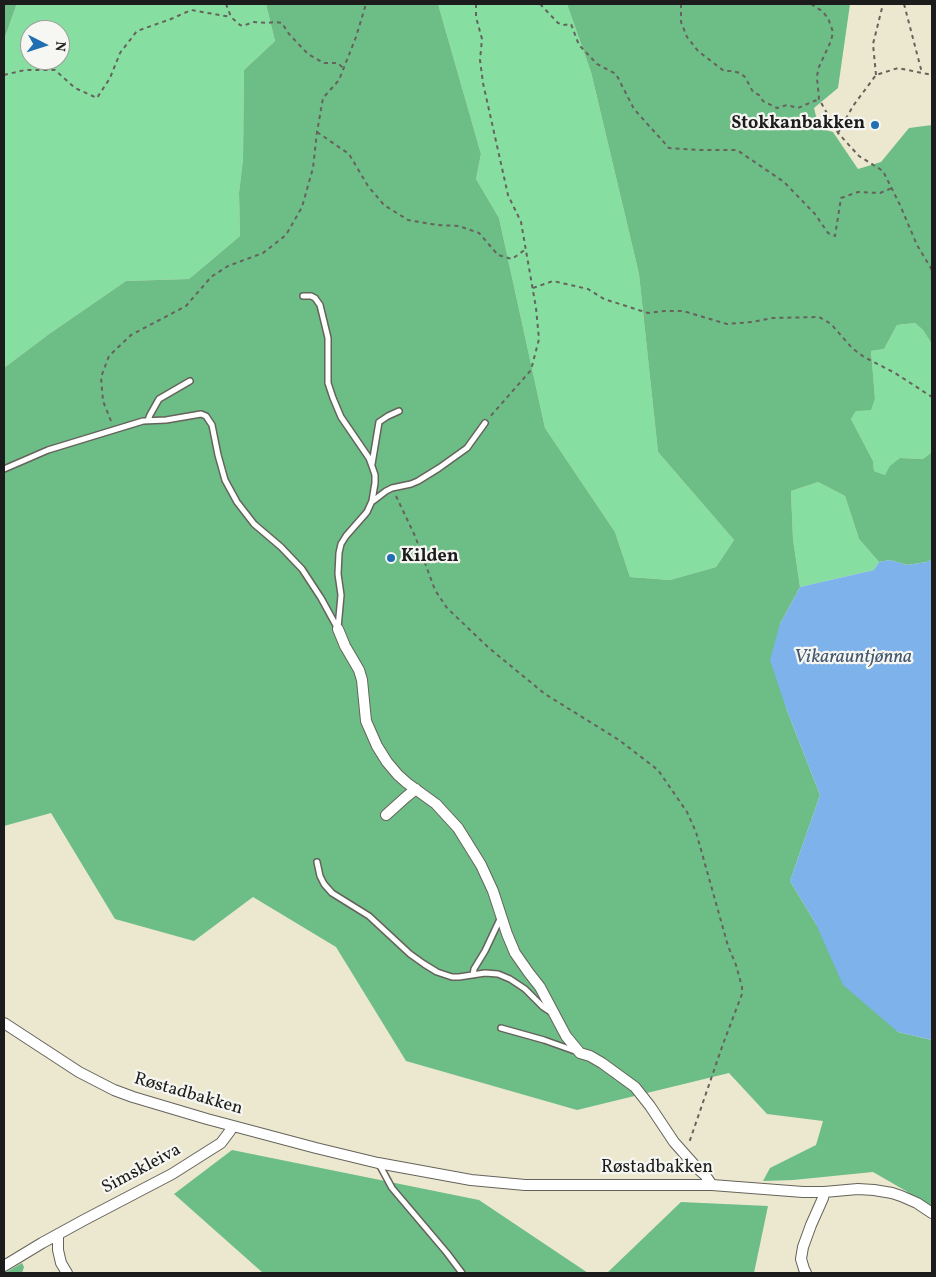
<!DOCTYPE html>
<html>
<head>
<meta charset="utf-8">
<style>
  body { margin:0 }
  #map { position:relative; width:936px; height:1277px; overflow:hidden; background:#ece8d0; font-family:Vollkorn,serif }
  canvas { display:block }
  .frame { position:absolute; inset:0; border:5px solid #1c1c1c; pointer-events:none }
  .north { position:absolute; left:20px; top:20px; width:50px; height:50px; box-sizing:border-box; background:#f6f6f2; border:1px solid #9f9f9c; border-radius:50%; rotate:95deg; font-size:14px; font-weight:700; line-height:20px; text-align:center; color:#1c1c1c }
  .north::after { content:''; display:block; margin:auto; width:18px; height:22px; background:#1f6fb2; clip-path:polygon(50% 0,100% 100%,50% 72%,0 100%) }
</style>
</head>
<body>
<div id="map">
<canvas width="936" height="1277"></canvas>
<div class="frame"></div>
<div class="north">N</div>
</div>
<script>
const ctx = document.querySelector('canvas').getContext('2d');
ctx.lineJoin = 'round';
function fill(path, color) { ctx.fillStyle = color; ctx.fill(path, 'evenodd'); }
const toPath = rows => new Path2D(rows.map(r => 'M' + r).join(''));
function strokePath(path, color, width, dash) { ctx.strokeStyle = color; ctx.lineWidth = width; ctx.lineCap = dash ? 'butt' : 'round'; ctx.setLineDash(dash || []); ctx.stroke(path); }
function label(font, color, halo, rows, align = 'center') {
  ctx.font = font + ' Vollkorn,serif'; ctx.lineWidth = 4.5; ctx.setLineDash([]); ctx.textBaseline = 'middle'; ctx.strokeStyle = halo; ctx.fillStyle = color; for (const [text, x, y, turn = 0] of rows) {
    ctx.save(); ctx.translate(x, y); ctx.rotate((+turn || 0) * Math.PI / 180); ctx.textAlign = isNaN(turn) ? turn : align; if (halo) ctx.strokeText(text, 0, 0); ctx.fillText(text, 0, 0); ctx.restore();
  }
}
const green = toPath([
  [19,4,266,4,275,41,244,70,243,159,239,193,240,236,189,279,126,281,49,334,4,368,4,40,16,6],
  [30,30,60,30,60,60,30,60],
  [438,4,567,4,591,72,639,274,658,452,734,540,716,567,670,580,630,577,615,532,545,428,499,218,476,179,481,154],
  [915,323,923,330,932,344,932,452,923,459,900,458,885,475,874,471,873,461,851,419,856,411,875,398,871,351,884,349,897,325],
  [818,482,845,496,859,539,879,562,874,570,800,587,793,539,791,491]
]);
const forest = toPath([
  [4,4,19,4,16,6,4,40],
  [266,4,438,4,481,154,476,179,499,218,545,428,615,532,630,577,670,580,716,567,734,540,658,452,639,274,591,72,567,4,850,4,838,88,814,108,819,128,833,132,858,169,881,162,909,128,932,125,932,344,923,330,915,323,897,325,884,349,871,351,875,398,871,410,856,411,851,419,873,461,874,471,885,475,890,466,900,458,923,459,932,452,932,559,927,562,907,565,890,560,879,562,859,539,845,496,818,482,791,491,793,539,800,587,780,624,786,708,820,795,790,881,816,924,898,1032,932,1040,932,1211,906,1191,873,1172,793,1180,763,1181,770,1168,816,1145,823,1121,767,1114,729,1073,577,1110,406,1061,336,947,253,897,194,941,115,919,51,813,4,826,4,368,49,334,126,281,189,279,240,236,239,193,243,159,244,70,275,41],
  [232,1150,479,1200,588,1273,263,1273,174,1194],
  [681,1202,768,1206,754,1273,607,1273],
  [22,1263,24,1267,22,1273,5,1273]
]);
const water = toPath([
  [932,559,932,1040,898,1032,843,985,816,924,790,881,820,795,786,708,770,660,780,624,800,587,874,570,879,562,890,560,907,565,927,562]
]);
const path = toPath([
  [226,4,231,17,240,25,243,26,253,22,267,23,276,22,282,23,289,34,308,54,324,63,338,63,343,68],
  [476,4,476,17,482,39,480,60,483,83,508,195,521,222,536,308,539,339,531,370,489,418],
  [540,4,558,23,563,25,571,24,579,45,597,64,616,74,634,109,669,148,698,150,737,150,784,182,815,214,828,233,835,236,841,198,858,192,880,193,892,188],
  [681,4,681,22,687,37,698,51,724,71,732,71,740,73,745,77,753,92,759,95,763,101,777,108,787,105,798,108,819,99],
  [811,4,822,11,828,18,833,32,831,41,818,69,817,78,819,99,838,133,859,156,883,171,900,205,917,245,932,270],
  [904,4,922,73],
  [4,75,25,70,55,70,75,88,97,98,110,78,120,53,137,31,171,19,191,10,231,17],
  [876,75,873,44,883,4],
  [317,132,349,154,368,186,384,205,408,220,437,225,459,226,479,233,498,255,512,259,526,249],
  [838,133,853,106,876,75,898,68,932,75],
  [533,288,553,281,588,289,604,299,648,313,664,311,683,311,727,324,752,322,772,318,819,317,831,324,852,348,864,357,895,373,932,397],
  [111,421,103,401,101,377,109,356,131,335,186,306,211,277,228,266,263,253,286,235,302,207,313,168,317,132,323,98,339,80,356,37,366,4],
  [396,496,415,536,435,590,447,608,489,648,545,694,619,740,658,770,687,812,696,832,728,946,736,965,742,987,742,994,723,1044,689,1143]
]);
const service = toPath([
  [303,296,311,296,315,298,320,305,328,338,328,383,333,398,341,417,369,458,373,469,375,475,375,483,372,501,367,512,346,536,341,544,339,553,338,574,341,595,338,628],
  [148,420,150,415,159,399,190,381],
  [372,464,379,422,388,416,399,411],
  [4,469,48,450,143,421,166,420,201,414,206,416,212,425,218,455,225,480,237,502,254,524,281,547,302,569,321,598,338,629],
  [373,501,386,491,392,488,411,484,418,481,439,468,467,448,485,423],
  [317,862,320,876,324,884,332,893,369,916,410,954,424,964,437,972,452,977,459,977,485,973,498,974,510,979,525,989,543,1007,552,1013],
  [473,975,474,969,485,951,501,917],
  [501,1028,544,1040,575,1051],
  [379,1164,392,1188,447,1253,462,1273]
]);
const minor = toPath([
  [338,629,345,646,359,670,362,680,366,721,377,746,387,762,398,775,407,783,436,804,458,828,481,865,493,891,507,934,515,953,529,973,540,987,566,1036,580,1053,590,1056,602,1063,635,1087,650,1106,674,1142,698,1169,705,1175,712,1185],
  [386,815,406,797,416,789],
  [4,1023,79,1072,114,1090,133,1097,207,1119,316,1148,378,1163,471,1180,525,1185,712,1185,803,1192,824,1192,858,1189,874,1190,892,1193,901,1196,917,1203,932,1213],
  [58,1234,58,1250,61,1263,67,1273],
  [4,1266,42,1243,84,1220,172,1174,221,1143,230,1131,233,1126],
  [806,1273,804,1269,801,1259,803,1247,811,1225,823,1198,824,1192]
]);
const markers = [
  [875,125,5,"#1f6fb2"],
  [391,558,5,"#1f6fb2"]
];
const poiNames = [
  ["Stokkanbakken",865,125],
  ["Kilden",401,558,"left"]
];
const streetNames = [
  ["Røstadbakken",188,1095,16],
  ["Røstadbakken",657,1169],
  ["Simskleiva",142,1170,-28]
];
const waterNames = [
  ["Vikarauntjønna",853,659]
];
fill(green, '#87dea1');
fill(forest, '#6dbd87');
fill(water, '#7db2eb');
strokePath(service, '#65635b', 8);
strokePath(minor, '#65635b', 12);
strokePath(path, '#65635b', 2, [4, 4]);
strokePath(service, '#fff', 5);
strokePath(minor, '#fff', 10);
for (const [x, y, r, color] of markers) { const dot = new Path2D(); dot.arc(x, y, r, 0, 2 * Math.PI); ctx.fillStyle = color; ctx.fill(dot); strokePath(dot, '#f6f6f2', 2); }
label('bold 18px', '#1c1c1c', '#f6f6f2', poiNames, 'right');
label('18px', '#1c1c1c', '#f6f6f2', streetNames);
label('italic 19px', '#43586f', '#f6f6f2', waterNames);
</script>
</body>
</html>
